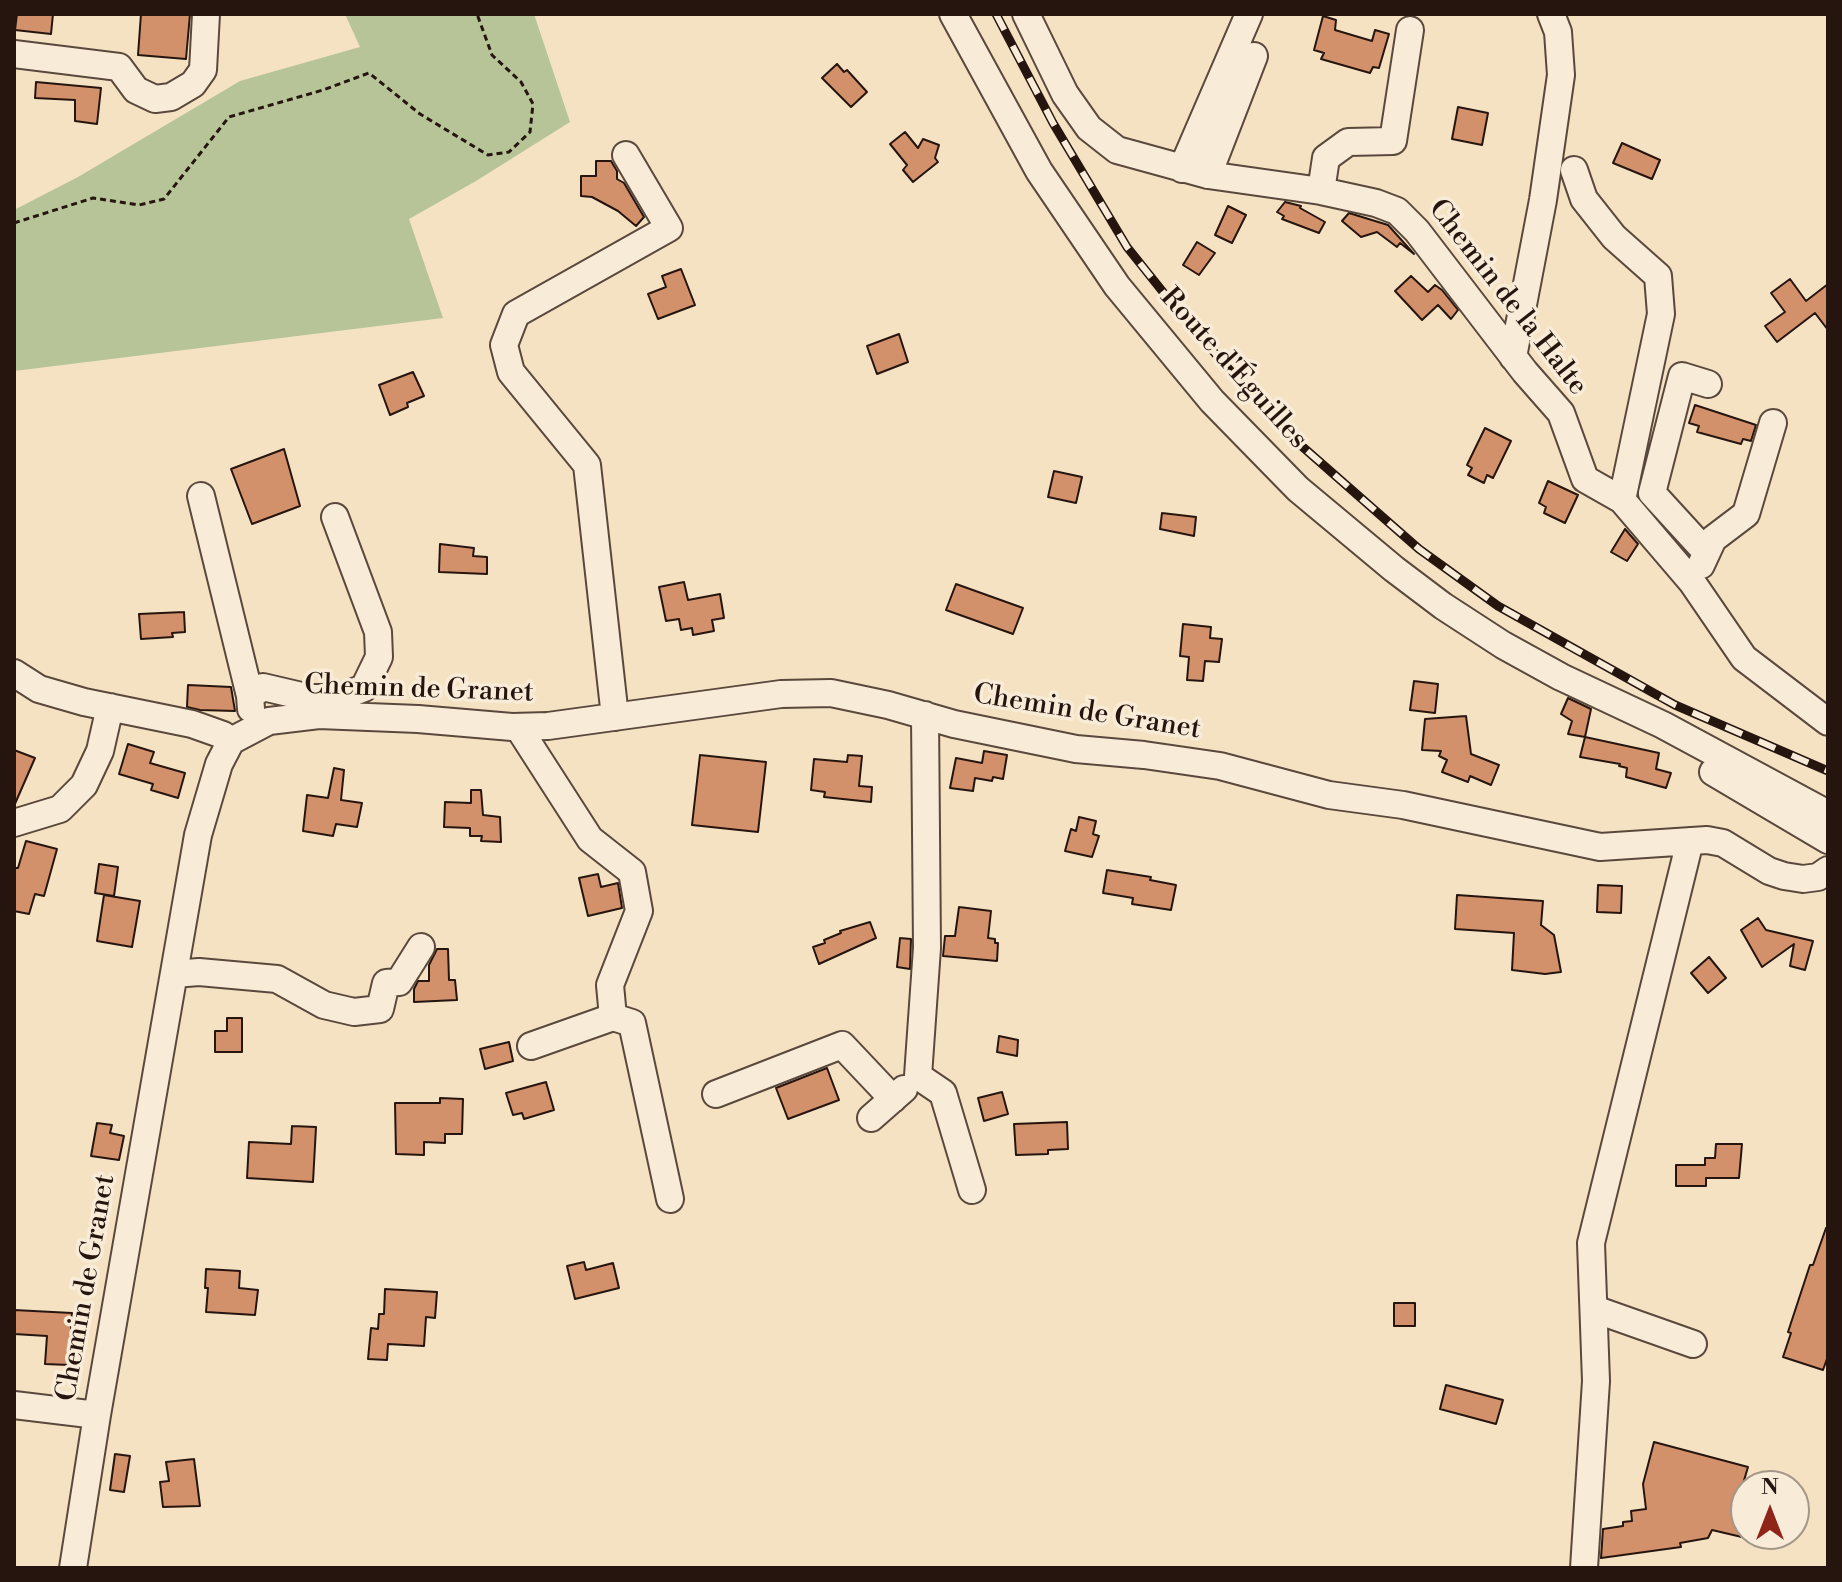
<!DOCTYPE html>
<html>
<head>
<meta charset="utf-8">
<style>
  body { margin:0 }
  #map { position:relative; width:1842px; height:1582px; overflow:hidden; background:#f4e2c3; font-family:"Libre Bodoni",serif }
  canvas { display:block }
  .frame { position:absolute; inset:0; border:16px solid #26150f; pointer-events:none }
  .north { position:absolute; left:1730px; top:1470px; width:80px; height:80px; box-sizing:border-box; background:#f8ecd8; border:2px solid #a49688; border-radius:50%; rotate:0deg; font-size:22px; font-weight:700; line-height:32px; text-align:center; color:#26150f }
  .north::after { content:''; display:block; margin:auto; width:28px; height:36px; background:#8f2418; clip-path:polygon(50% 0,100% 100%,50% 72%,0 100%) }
</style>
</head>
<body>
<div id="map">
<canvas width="1842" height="1582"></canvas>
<div class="frame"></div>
<div class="north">N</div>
</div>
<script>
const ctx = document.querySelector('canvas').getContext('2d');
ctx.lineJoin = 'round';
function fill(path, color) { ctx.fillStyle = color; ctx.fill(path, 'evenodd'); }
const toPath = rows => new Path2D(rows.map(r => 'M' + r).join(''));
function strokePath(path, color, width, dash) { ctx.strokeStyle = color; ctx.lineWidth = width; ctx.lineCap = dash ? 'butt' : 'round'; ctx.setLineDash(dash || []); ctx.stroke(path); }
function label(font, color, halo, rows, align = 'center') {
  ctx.font = font + ' "Libre Bodoni",serif'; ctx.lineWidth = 7; ctx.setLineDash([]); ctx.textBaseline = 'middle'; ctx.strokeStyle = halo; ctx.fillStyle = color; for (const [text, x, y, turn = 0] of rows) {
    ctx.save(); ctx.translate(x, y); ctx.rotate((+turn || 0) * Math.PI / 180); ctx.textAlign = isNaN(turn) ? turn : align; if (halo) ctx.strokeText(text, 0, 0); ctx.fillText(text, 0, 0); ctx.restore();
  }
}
const green = toPath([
  [345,14,534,14,570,122,476,181,409,219,443,318,14,371,14,210,78,177,240,81,360,47]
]);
const building = toPath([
  [17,14,53,14,51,34,15,30,17,14],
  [141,14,190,14,186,59,138,55,141,14],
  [1323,16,1336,20,1335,30,1372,41,1375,30,1389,34,1379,68,1373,67,1370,73,1321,59,1324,53,1314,50,1323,16],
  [837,64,844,72,847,70,867,92,851,107,822,78,837,64],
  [36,82,101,88,97,124,75,121,75,100,35,98,36,82],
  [1458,107,1488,113,1482,145,1452,139,1458,107],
  [905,132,918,148,923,139,939,145,935,158,938,162,913,182,903,170,907,165,890,144,905,132],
  [1622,143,1660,160,1652,179,1613,163,1622,143],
  [596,161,611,161,617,171,617,179,624,183,644,217,636,226,618,211,592,197,581,196,581,176,596,176,596,161],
  [1285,202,1301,206,1300,208,1325,222,1319,233,1282,219,1284,216,1277,212,1285,202],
  [1228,206,1246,215,1232,243,1215,235,1228,206],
  [1349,213,1388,225,1414,254,1400,243,1397,247,1377,232,1361,237,1342,221,1349,213],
  [1197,242,1215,253,1199,275,1183,265,1197,242],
  [681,269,695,305,658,319,648,294,666,287,662,276,681,269],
  [1411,276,1428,292,1435,285,1442,290,1458,310,1451,319,1438,305,1422,320,1395,291,1411,276],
  [1790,279,1806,301,1828,284,1828,330,1815,313,1777,342,1765,326,1785,312,1771,293,1790,279],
  [899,334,908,362,877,374,867,346,899,334],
  [413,372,424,396,407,403,408,407,390,415,379,385,413,372],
  [1695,405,1756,425,1751,441,1743,439,1741,444,1697,432,1699,426,1689,423,1695,405],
  [1485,428,1511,441,1493,478,1487,475,1484,483,1468,475,1472,468,1467,465,1485,428],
  [284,449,300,506,252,524,231,469,284,449],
  [1054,471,1082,477,1076,503,1048,497,1054,471],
  [1548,481,1578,495,1565,523,1544,513,1546,507,1539,503,1548,481],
  [1162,513,1196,517,1194,536,1160,529,1162,513],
  [1625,529,1638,544,1627,561,1611,552,1625,529],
  [440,544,474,548,473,556,487,557,487,574,439,572,440,544],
  [684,582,688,600,720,594,724,618,712,620,714,631,693,635,692,628,681,630,679,619,666,621,659,587,684,582],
  [956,584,1023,608,1013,634,946,610,956,584],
  [184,612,185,632,172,633,173,637,141,639,139,614,184,612],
  [1183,624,1211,627,1210,638,1222,639,1219,662,1205,661,1203,681,1187,680,1189,657,1180,656,1183,624],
  [1414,681,1438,684,1435,713,1410,710,1414,681],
  [188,685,231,687,235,711,200,710,187,707,188,685],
  [1568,698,1591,709,1585,737,1659,753,1656,769,1671,773,1666,788,1626,777,1627,768,1619,766,1620,764,1580,757,1585,737,1568,734,1572,721,1561,714,1568,698],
  [1466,716,1471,754,1499,765,1491,785,1470,776,1468,782,1442,772,1447,760,1439,756,1441,751,1422,750,1425,719,1466,716],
  [128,744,154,752,150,763,185,773,178,798,151,790,153,784,119,774,128,744],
  [14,750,35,758,14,806,14,750],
  [984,751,1007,755,1003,779,993,777,992,781,975,778,973,791,950,788,956,758,982,763,984,751],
  [700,755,766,762,758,832,692,825,700,755],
  [848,755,862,756,859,786,872,787,871,802,824,797,825,792,811,790,814,759,847,762,848,755],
  [334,768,344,770,341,800,362,803,357,827,336,824,333,836,303,831,307,795,328,798,334,768],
  [471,790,481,790,483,815,500,817,501,842,481,841,482,836,470,836,470,828,444,827,445,802,471,803,471,790],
  [1079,817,1096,821,1093,834,1099,836,1092,857,1065,851,1071,829,1076,831,1079,817],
  [26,841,57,849,44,896,35,894,29,914,14,911,14,868,18,868,26,841],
  [99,864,118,867,114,896,95,893,99,864],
  [1107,870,1151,877,1150,880,1176,885,1171,910,1132,904,1133,898,1103,893,1107,870],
  [598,874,601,887,618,883,622,908,588,916,579,878,598,874],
  [1598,885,1622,886,1621,913,1597,912,1598,885],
  [104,895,140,901,132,947,97,941,104,895],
  [1457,895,1543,901,1541,925,1554,935,1561,972,1545,974,1512,970,1514,933,1455,929,1457,895],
  [959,907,991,911,988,938,995,939,995,943,998,943,997,961,943,956,945,936,955,936,959,907],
  [1758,918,1766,930,1813,941,1805,970,1790,966,1794,944,1762,967,1741,930,1758,918],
  [870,922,876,938,819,964,813,947,825,943,824,940,841,933,840,931,870,922],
  [900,938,911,939,910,969,897,967,900,938],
  [437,949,448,949,449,980,455,980,457,1000,414,1002,414,989,418,981,429,981,429,965,437,949],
  [1709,957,1726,978,1708,993,1691,973,1709,957],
  [227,1018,242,1018,242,1052,215,1052,215,1031,227,1031,227,1018],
  [999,1036,1018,1040,1017,1056,997,1052,999,1036],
  [509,1042,513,1061,485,1069,480,1049,509,1042],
  [827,1068,839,1100,788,1119,776,1088,827,1068],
  [546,1082,554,1110,524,1119,522,1113,513,1115,506,1093,546,1082],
  [1002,1092,1008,1114,984,1121,978,1098,1002,1092],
  [440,1098,463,1099,462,1134,445,1134,445,1143,424,1142,424,1155,396,1154,395,1103,440,1103,440,1098],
  [1067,1122,1068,1149,1048,1150,1048,1154,1016,1155,1014,1124,1067,1122],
  [97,1123,112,1125,110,1133,124,1136,119,1160,91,1156,97,1123],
  [292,1126,316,1127,313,1182,247,1178,249,1142,291,1144,292,1126],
  [1716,1144,1742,1144,1739,1178,1706,1178,1706,1186,1676,1186,1676,1165,1705,1165,1705,1158,1715,1158,1716,1144],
  [1826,1228,1828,1228,1828,1356,1823,1370,1783,1357,1791,1333,1788,1332,1810,1265,1813,1265,1826,1228],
  [584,1262,586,1270,613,1263,619,1288,575,1299,567,1266,584,1262],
  [206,1269,240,1271,239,1288,258,1290,255,1315,206,1312,208,1288,205,1288,206,1269],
  [385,1289,437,1292,435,1318,426,1317,424,1346,388,1344,387,1360,368,1359,371,1328,378,1329,379,1314,384,1314,385,1289],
  [1394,1303,1415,1303,1415,1326,1394,1326,1394,1303],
  [14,1310,72,1313,69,1365,45,1364,47,1336,14,1334,14,1310],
  [1446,1385,1503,1400,1496,1424,1440,1409,1446,1385],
  [1654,1442,1748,1467,1737,1504,1746,1506,1746,1538,1712,1530,1708,1538,1680,1543,1681,1547,1601,1558,1603,1529,1623,1526,1623,1522,1632,1521,1631,1511,1646,1509,1643,1484,1654,1442],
  [115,1454,130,1456,124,1492,110,1490,115,1454],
  [194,1459,200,1506,163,1507,160,1482,169,1481,166,1462,194,1459]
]);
const path = toPath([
  [14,223,93,198,139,205,164,199,229,117,323,90,369,73,420,114,488,155,509,152,530,132,533,104,521,82,492,55,477,14]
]);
const minor = toPath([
  [953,14,1039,171,1117,286,1212,401,1298,489,1394,569,1443,606,1503,645,1561,677,1663,725,1828,814],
  [1026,14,1065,94,1089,128,1117,150,1208,175,1321,191,1376,203,1397,211,1417,231,1525,372,1561,413,1585,479,1622,500,1692,582,1744,658,1828,722],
  [14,54,119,67,136,90,155,99,171,97,193,84,203,70,206,14],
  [1182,169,1249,14],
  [1574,170,1584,199,1614,237,1658,276,1661,314,1622,500],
  [1208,175,1254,56],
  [1321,191,1326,158,1348,142,1393,141,1410,30],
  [1513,357,1543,200,1561,75,1558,32,1551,14],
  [201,496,250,696,251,709],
  [1706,552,1652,493,1682,376,1708,384],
  [1701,565,1713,539,1746,514,1773,423],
  [14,673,39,689,84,702,192,724,223,735,231,741],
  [250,696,263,687,310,698,338,698,364,688,379,657,378,632,335,517],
  [925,715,927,948,918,1076,943,1093,972,1190],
  [615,717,587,465,511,372,504,345,516,314,669,228,626,155],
  [518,727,590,839,632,872,639,911,610,985,613,1017,531,1046],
  [1713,772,1828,840],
  [14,823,60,809,84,785,100,751,110,707],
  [174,974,199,972,277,979,324,1005,354,1012,380,1009,386,983,399,982,421,947],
  [613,1017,632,1023,670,1199],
  [716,1094,842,1045,893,1099],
  [871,1118,904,1089],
  [1594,1309,1693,1344],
  [14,1405,97,1415],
  [73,1568,97,1415,198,835,219,764,231,741,269,721,319,715,418,719,512,727,548,726,781,694,831,693,888,705,954,724,1076,749,1144,755,1220,766,1329,795,1403,805,1600,847,1707,840,1723,843,1769,871,1784,876,1803,879,1818,877,1828,870],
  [1584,1568,1596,1381,1591,1243,1690,841]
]);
const rail = toPath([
  [996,14,1053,123,1127,247,1183,317,1280,427,1419,549,1498,606,1675,705,1828,771]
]);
const streetNames = [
  ["Chemin de la Halte",1507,298,52],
  ["Route d'Éguilles",1233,369,48],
  ["Chemin de Granet",419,690,2],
  ["Chemin de Granet",1087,713,9],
  ["Chemin de Granet",87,1288,-80]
];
fill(green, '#b6c498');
fill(building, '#d2916b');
strokePath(building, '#26150f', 2);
strokePath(minor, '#5a483c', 30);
strokePath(path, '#26150f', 3, [6, 4]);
strokePath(minor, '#f8ecd8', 26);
strokePath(rail, '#26150f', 9);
strokePath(rail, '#f8ecd8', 6, [18]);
label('28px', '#26150f', '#f8ecd8', streetNames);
</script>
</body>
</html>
